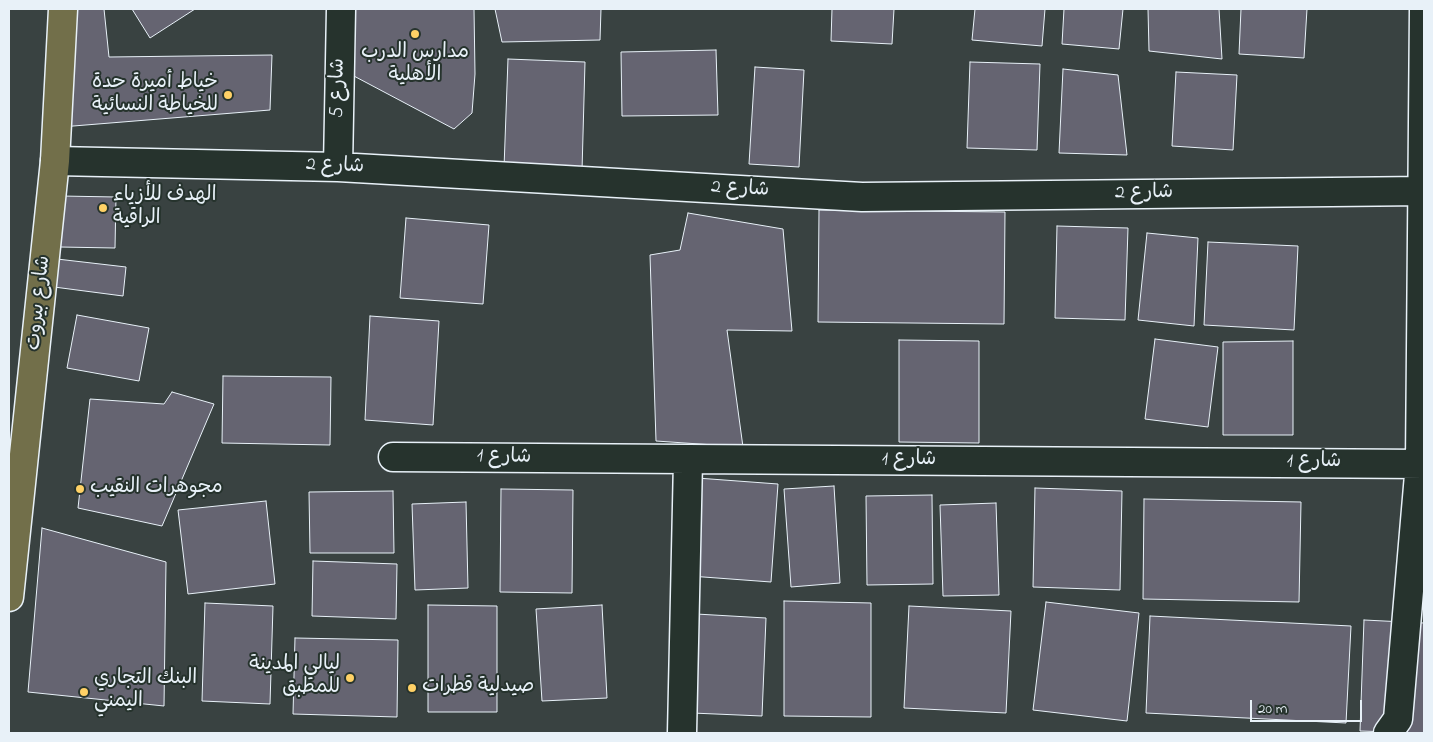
<!DOCTYPE html>
<html>
<head>
<meta charset="utf-8">
<style>
  body { margin:0 }
  #map { position:relative; width:1433px; height:742px; overflow:hidden; background:#394241; font-family:"Indie Flower",sans-serif }
  canvas { display:block }
  .frame { position:absolute; inset:0; border:10px solid #e8f1f8; pointer-events:none }
  .scale { position:absolute; left:1250px; top:700px; width:112px; height:22px; box-sizing:border-box; border:2px solid #e8f1f8; border-top:0; padding-left:6px; font-size:15px; line-height:18px; white-space:nowrap; color:#e8f1f8; -webkit-text-stroke:4px #26332d; paint-order:stroke }
</style>
</head>
<body>
<div id="map">
<canvas width="1433" height="742"></canvas>
<div class="frame"></div>
<div class="scale">20 m</div>
</div>
<script>
const ctx = document.querySelector('canvas').getContext('2d');
ctx.lineJoin = 'round';
function fill(path, color) { ctx.fillStyle = color; ctx.fill(path, 'evenodd'); }
const toPath = rows => new Path2D(rows.map(r => 'M' + r).join(''));
function strokePath(path, color, width, dash) { ctx.strokeStyle = color; ctx.lineWidth = width; ctx.lineCap = dash ? 'butt' : 'round'; ctx.setLineDash(dash || []); ctx.stroke(path); }
function label(font, color, halo, rows, align = 'center') {
  ctx.font = font + ' "Indie Flower","Playpen Sans Arabic",sans-serif'; ctx.lineWidth = 4; ctx.setLineDash([]); ctx.textBaseline = 'middle'; ctx.strokeStyle = halo; ctx.fillStyle = color; for (const [text, x, y, turn = 0] of rows) {
    ctx.save(); ctx.translate(x, y); ctx.rotate((+turn || 0) * Math.PI / 180); ctx.textAlign = isNaN(turn) ? turn : align; if (halo) ctx.strokeText(text, 0, 0); ctx.fillText(text, 0, 0); ctx.restore();
  }
}
const building = toPath([
  [69,9,104,9,109,57,272,55,270,110,61,127,69,9],
  [132,9,195,9,150,38,132,9],
  [352,9,474,9,475,74,472,113,454,129,352,75,352,9],
  [495,9,601,9,600,40,502,42,495,9],
  [832,9,894,9,892,44,831,41,832,9],
  [975,9,1045,9,1042,46,972,40,975,9],
  [1064,9,1123,9,1119,49,1062,44,1064,9],
  [1148,9,1219,9,1222,59,1149,51,1148,9],
  [1241,9,1307,9,1304,58,1239,54,1241,9],
  [716,50,718,115,622,116,621,52,716,50],
  [508,59,585,62,582,171,504,168,508,59],
  [970,62,1040,64,1037,150,967,148,970,62],
  [755,67,804,70,799,167,749,164,755,67],
  [1063,69,1118,75,1127,155,1059,153,1063,69],
  [1176,72,1237,75,1233,150,1172,146,1176,72],
  [61,196,116,197,115,248,60,247,61,196],
  [819,210,1005,212,1004,324,818,322,819,210],
  [688,213,783,229,792,331,727,330,743,447,656,441,650,255,680,250,688,213],
  [406,218,489,225,483,304,400,298,406,218],
  [1057,226,1128,228,1125,320,1055,318,1057,226],
  [1147,233,1198,238,1194,326,1138,320,1147,233],
  [1208,242,1298,246,1294,330,1204,325,1208,242],
  [57,259,126,267,123,296,54,287,57,259],
  [77,315,149,328,139,381,67,368,77,315],
  [370,316,439,321,433,425,365,420,370,316],
  [1155,339,1218,347,1208,427,1145,419,1155,339],
  [899,340,979,341,979,443,899,442,899,340],
  [1293,341,1293,435,1223,435,1223,342,1293,341],
  [223,376,331,377,330,445,222,443,223,376],
  [172,392,214,404,162,526,78,508,90,399,164,404,172,392],
  [697,478,778,484,771,582,690,576,697,478],
  [834,486,840,583,791,587,784,489,834,486],
  [1035,488,1122,491,1120,590,1033,587,1035,488],
  [501,489,573,490,572,593,500,592,501,489],
  [393,491,394,553,310,553,309,492,393,491],
  [932,495,933,584,867,585,866,496,932,495],
  [1144,499,1301,502,1299,602,1143,599,1144,499],
  [266,501,275,584,188,594,178,510,266,501],
  [466,502,468,588,415,590,412,504,466,502],
  [996,503,999,595,943,596,940,505,996,503],
  [42,528,166,562,164,706,28,692,42,528],
  [313,561,397,564,396,619,312,616,313,561],
  [784,601,871,603,871,717,784,716,784,601],
  [1046,602,1139,613,1127,721,1033,710,1046,602],
  [205,603,273,606,270,704,202,701,205,603],
  [428,605,497,606,497,712,428,712,428,605],
  [602,605,607,698,542,701,536,609,602,605],
  [909,606,1011,611,1006,713,904,708,909,606],
  [696,614,766,618,762,716,692,713,696,614],
  [1150,616,1351,626,1346,723,1146,713,1150,616],
  [1364,620,1424,623,1424,733,1360,731,1364,620],
  [295,638,398,640,397,717,293,714,295,638]
]);
const minor = toPath([
  [55,161,338,167,862,197,1424,191],
  [338,167,341,9],
  [393,457,1424,464],
  [682,733,688,460],
  [1388,733,1398,719,1420,463,1424,9]
]);
const major = toPath([
  [9,597,55,161,63,9]
]);
const markers = [
  [415,34,5,"#ffd166"],
  [228,95,5,"#ffd166"],
  [103,208,5,"#ffd166"],
  [80,489,5,"#ffd166"],
  [350,678,5,"#ffd166"],
  [412,688,5,"#ffd166"],
  [84,692,5,"#ffd166"]
];
const poiNames = [
  ["مدارس الدرب",415,54,"center"],
  ["الأهلية",415,77,"center"],
  ["خياط أميرة حدة",218,84,"right"],
  ["للخياطة النسائية",218,107,"right"],
  ["الهدف للأزياء",113,197],
  ["الراقية",113,220],
  ["مجوهرات النقيب",90,489],
  ["ليالي المدينة",340,666,"right"],
  ["للمطبق",340,689,"right"],
  ["البنك التجاري",94,680],
  ["اليمني",94,703],
  ["صيدلية قطرات",422,688]
];
const streetNames = [
  ["شارع 5",339,88,-89],
  ["شارع 2",335,167,2],
  ["شارع 2",740,190,3],
  ["شارع 2",1144,194,-1],
  ["شارع بيروت",40,303,-84],
  ["شارع 1",504,458,1],
  ["شارع 1",909,461],
  ["شارع 1",1314,463]
];
fill(building, '#656471');
strokePath(building, '#e8f1f8', 1);
strokePath(minor, '#e8f1f8', 31);
strokePath(major, '#e8f1f8', 31);
strokePath(minor, '#26332d', 28);
strokePath(major, '#726f4a', 28);
for (const [x, y, r, color] of markers) { const dot = new Path2D(); dot.arc(x, y, r, 0, 2 * Math.PI); ctx.fillStyle = color; ctx.fill(dot); strokePath(dot, '#26332d', 2); }
label('20px', '#e8f1f8', '#26332d', poiNames, 'left');
label('20px', '#e8f1f8', '#26332d', streetNames);
</script>
</body>
</html>
